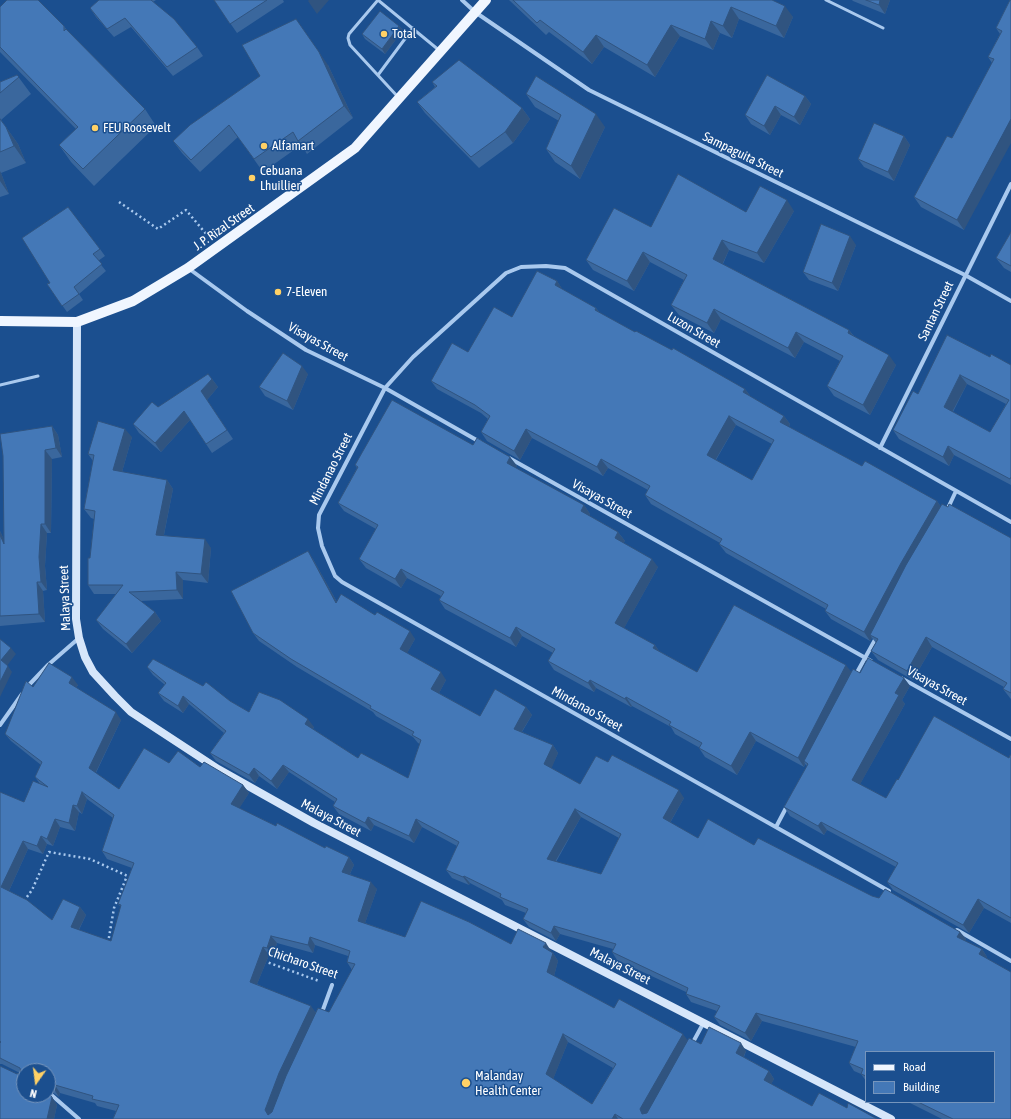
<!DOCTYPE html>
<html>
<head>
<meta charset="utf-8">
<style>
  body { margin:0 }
  #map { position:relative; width:1011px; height:1119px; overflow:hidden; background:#1b4f8f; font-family:"Asap Condensed",sans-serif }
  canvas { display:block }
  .legend { position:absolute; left:865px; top:1051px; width:130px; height:52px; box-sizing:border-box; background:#1b4f8f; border:1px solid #7695bc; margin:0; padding:5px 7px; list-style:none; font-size:12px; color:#fff }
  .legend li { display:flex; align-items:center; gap:8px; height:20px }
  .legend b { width:20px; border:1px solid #7695bc }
  .north { position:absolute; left:16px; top:1063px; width:40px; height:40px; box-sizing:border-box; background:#1b4f8f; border:1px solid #7695bc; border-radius:50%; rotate:194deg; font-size:11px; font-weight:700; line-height:16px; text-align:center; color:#fff }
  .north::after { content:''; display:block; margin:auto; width:14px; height:18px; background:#ffd166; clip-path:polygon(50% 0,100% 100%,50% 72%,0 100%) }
</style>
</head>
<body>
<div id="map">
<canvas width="1011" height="1119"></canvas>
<ul class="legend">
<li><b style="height:5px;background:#f0f6ff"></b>Road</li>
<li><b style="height:11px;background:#4478b7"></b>Building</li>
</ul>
<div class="north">N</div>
</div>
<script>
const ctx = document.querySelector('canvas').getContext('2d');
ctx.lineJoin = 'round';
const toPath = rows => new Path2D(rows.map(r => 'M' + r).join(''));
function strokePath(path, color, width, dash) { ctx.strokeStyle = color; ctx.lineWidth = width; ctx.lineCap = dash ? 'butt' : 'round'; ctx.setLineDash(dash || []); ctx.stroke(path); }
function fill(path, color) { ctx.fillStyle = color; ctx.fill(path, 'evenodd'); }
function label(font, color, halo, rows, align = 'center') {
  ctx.font = font + ' "Asap Condensed",sans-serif'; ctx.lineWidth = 3; ctx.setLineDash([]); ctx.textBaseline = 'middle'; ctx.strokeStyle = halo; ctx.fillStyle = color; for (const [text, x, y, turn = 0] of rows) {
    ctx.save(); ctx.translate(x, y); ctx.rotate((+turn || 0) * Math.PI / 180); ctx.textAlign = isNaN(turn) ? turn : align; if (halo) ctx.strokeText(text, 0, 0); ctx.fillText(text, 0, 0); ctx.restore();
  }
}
const path = toPath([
  [119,202,158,229,186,210,207,235],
  [24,901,32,890,49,852,90,859,132,878],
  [108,943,114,908,127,876],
  [264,961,319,981]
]);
const lane = toPath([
  [378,0,349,34,348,38,350,45,398,97],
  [378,0,440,51],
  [826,0,883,28],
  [378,75,413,28],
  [0,385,38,376]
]);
const street = toPath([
  [462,0,475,12,589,90,965,275,1011,301],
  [188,268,247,311,306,350,385,388,480,442],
  [880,448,1011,184],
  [509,458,871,661],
  [948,508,956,491],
  [855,676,876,638],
  [901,678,1011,739],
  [26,688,48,665,79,638],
  [0,725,22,694],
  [776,827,787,806],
  [889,891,342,582,335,576,322,546,318,528,319,515,385,388,413,357,506,273,521,267,546,266,565,268,1011,522],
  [957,930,1011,961],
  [321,1015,332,985],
  [692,1044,704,1022],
  [48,1092,79,1119]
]);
const secondary = toPath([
  [77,322,76,619,79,638,85,657,93,672,115,696,131,712,218,769,314,823,891,1119]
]);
const primary = toPath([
  [0,321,77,322,133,301,188,268,355,148,486,0]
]);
const wall = toPath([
  [99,0,156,0,153,2,197,47,203,56,173,76,131,27,114,37,96,17,90,8],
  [214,0,283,0,284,2,237,33],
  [509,0,772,0,793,17,784,38,739,19,732,38,720,33,713,50,680,36,655,77,604,47,592,64,549,32,546,35],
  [852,0,890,0,885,14,853,1],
  [1010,0,964,230,921,207,914,197,952,138,992,63,988,57,1000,34,996,28],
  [0,7,64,26,66,29,145,109,156,126,94,186,71,162,59,145,76,129,0,52],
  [399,26,403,30,385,54,365,39,362,34],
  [328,65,353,118,307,154,301,145,263,172,238,137,200,172,182,153,173,141],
  [17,75,31,94,1,120,18,144,26,163,1,173,9,194,0,197,0,82],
  [432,82,522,108,530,119,513,143,479,168,425,113,417,102,435,87],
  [526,94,605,127,580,179,555,162,546,149,559,121,535,107],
  [805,96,811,104,800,125,781,115,770,135,751,124,745,115],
  [904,136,910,145,894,181,864,167,858,159],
  [794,211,764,263,729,250,723,264,849,330,853,335,896,365,870,415,834,396,827,386,840,361,804,342,795,358,721,319,714,333,679,315,671,305,684,280,650,262,634,291,593,270,586,260,746,212],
  [1011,232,1011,272,1004,268,996,258],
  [856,245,838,291,809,280,803,272],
  [100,249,105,256,98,261,106,271,79,294,83,300,67,312,47,284],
  [557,281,562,289,596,308,600,313,635,332,672,350,745,389,751,397,784,416,790,424,789,427,862,466,937,501,941,507,1011,538,1011,699,1010,698,1003,689,1004,687,932,647,913,680,878,660,871,651,876,643,872,638,870,641,831,619,825,611,826,609,726,553,719,544,720,543,651,504,645,495,648,490,608,468,603,476,532,438,520,460,487,441,481,432,488,419,481,413,437,389,431,381,468,352,512,317],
  [736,425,772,444,752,480,716,460],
  [990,357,1011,365,1011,485,954,455,949,466,899,439,893,430,918,394],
  [967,384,1006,404,990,432,953,412],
  [308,374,293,410,265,396,259,387],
  [212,379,218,387,207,400,233,439,212,453,190,420,161,452,139,433,133,424,158,407],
  [52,426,58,435,62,457,52,459,51,533,47,533,45,566,47,590,43,591,45,622,0,626,0,531,4,540],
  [132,437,122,472,167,480,173,489,164,535,211,548,208,583,183,580,183,599,140,601,155,612,161,621,132,653,103,629,96,620,117,594,94,594,88,585,90,558,94,519,91,518,84,509,93,461,88,454],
  [473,445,510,457,517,466,515,468,584,505,590,514,589,516,618,532,625,541,623,543,658,567,624,628,655,645,659,651,697,672,851,672,904,678,910,686,902,700,905,704,860,784,886,798,898,780,1009,758,1011,755,1011,923,984,908,969,933,893,890,887,882,896,867,827,830,824,835,790,816,784,807,807,766,805,764,804,767,756,741,737,775,705,757,699,748,700,748,675,734,671,727,632,706,631,707,596,688,594,692,554,670,548,661,553,653,522,636,516,647,445,609,439,600,441,596,407,578,401,588,366,568,359,559,376,529,344,511,338,503,357,468,355,465],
  [313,559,337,602,375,615,415,639,407,653,446,680,439,693,480,716,526,707,532,715,522,732,553,745,558,753,551,768,580,784,608,762,684,798,670,823,698,838,754,845,872,896,960,932,966,939,965,941,982,949,987,957,986,958,1011,1119,942,1119,908,1102,994,1102,866,1052,866,1081,861,1074,854,1071,849,1063,856,1047,762,1021,751,1041,720,1025,714,1017,717,1011,691,1002,686,994,686,992,617,960,612,952,613,949,560,934,556,941,529,927,523,919,526,913,505,905,502,900,470,883,469,885,452,878,446,870,457,846,422,827,414,843,374,825,371,831,339,814,333,806,335,802,289,772,277,789,259,776,255,783,216,761,210,753,224,733,189,704,183,713,164,701,158,693,165,685,153,675,147,667,230,701,249,712,314,727,313,729,358,758,408,778,420,744,418,743,413,737,376,716,373,712,297,667,259,641,253,633],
  [581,817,619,838,601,874,556,862],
  [78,685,76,688,121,720,96,773,119,789,169,763,200,767,243,785,249,793,239,808,276,826,325,848,349,857,354,865,350,874,377,889,365,923,405,937,511,944,551,951,551,952,553,953,558,961,554,976,614,1008,688,1041,701,1044,746,1051,744,1057,769,1071,774,1079,771,1084,812,1106,847,1108,877,1119,113,1119,116,1111,97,1106,95,1103,60,1093,59,1097,48,1089,48,1071,24,1071,52,1097,57,1105,54,1119,0,1119,17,1074,20,1073,2,1064,0,1064,0,792,24,802,40,784,35,777,41,765,11,741,5,734,33,687],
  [87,799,113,818,102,851,107,859,132,868,118,904,121,907,111,941,79,930,86,915,80,907,52,920,9,891,28,849,43,854,47,844,53,846,60,827,75,831,79,812,82,814],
  [277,943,313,953,315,945,348,956,347,962,352,970,329,1012,316,1012,257,984,269,955,273,956],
  [568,1042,613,1068,592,1104,553,1079]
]);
const shadedWall = toPath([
  [309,0,329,0,317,14,308,1],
  [880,0,890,0,885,14,879,5],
  [785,6,793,17,784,38,776,26],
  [731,7,739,19,732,38,723,26],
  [296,19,328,65,353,118,344,106],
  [711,21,720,33,713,50,705,39],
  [671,25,680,36,655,77,647,65],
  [399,26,403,30,385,54,382,49],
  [596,35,604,47,592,64,583,52],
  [805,96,811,104,800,125,794,117],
  [775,106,781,115,770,135,764,126],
  [522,108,530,119,513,143,505,132],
  [596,114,605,127,580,179,571,166],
  [1011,119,1011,143,964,230,957,220],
  [6,127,18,144,26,163,14,146],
  [904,136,910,145,894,181,888,172],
  [0,171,1,173,9,194,0,181],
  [787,200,794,211,764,263,757,253],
  [850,236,856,245,838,291,832,283],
  [722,240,729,250,720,269,713,259],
  [643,252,650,262,634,291,627,281],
  [557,281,563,290,555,285],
  [596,308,602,317,595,310],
  [714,309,721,319,714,333,707,323],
  [849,330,856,340,848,333],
  [796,332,804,342,795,358,788,348],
  [889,355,896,365,870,415,863,405],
  [302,366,308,374,293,410,287,401],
  [960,375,967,384,950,416,944,407],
  [212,379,218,387,207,400,233,439,201,391],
  [745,389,751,397,743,392],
  [184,411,190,420,161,452,155,443],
  [729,416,736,425,713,464,707,455],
  [784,416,790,424,787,431,780,422],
  [52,426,58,435,62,457,56,448],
  [125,429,132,437,120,479,113,470],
  [526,429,532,438,520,460,514,451],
  [948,446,954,455,949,466,943,457],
  [45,450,52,459,51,533,45,524],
  [510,457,517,466,513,472,507,463],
  [601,459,608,468,603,476,597,467],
  [167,480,173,489,162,544,156,535],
  [937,501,943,510,870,635,872,638,870,641,864,632,901,563],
  [584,505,590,514,587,520,581,511],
  [41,524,47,533,45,566,47,590,41,582,39,557],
  [0,531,11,553,4,544,0,535],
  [618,532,625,541,621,547,615,538],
  [205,539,211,548,208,583,201,574],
  [308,551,313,559,342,611,336,603],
  [652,559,658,567,622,632,615,623],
  [401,569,407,578,401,588,395,579],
  [176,572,183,580,183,599,177,590],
  [37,582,43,591,45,622,39,614],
  [155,612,161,621,132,653,126,644],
  [516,627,522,636,516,647,510,638],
  [410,631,415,639,405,657,400,649],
  [926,637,932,647,913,680,907,671],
  [655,645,661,654,653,648],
  [11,648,16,654,6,667,1,660],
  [846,665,853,674,804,761,805,764,804,767,798,758],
  [8,666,12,672,0,697,0,682],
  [441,672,446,680,437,697,431,689],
  [72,677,78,685,74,691,69,683],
  [904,678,910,686,902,700,905,704,858,788,852,780,895,693],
  [590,680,596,688,594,692,588,683],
  [183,696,189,704,183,713,178,706],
  [626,697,632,706,631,707,625,699],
  [526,707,532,715,519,736,514,729],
  [116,712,121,720,94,776,89,768],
  [308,719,314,727,311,732,305,724],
  [750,732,756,741,737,775,731,766],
  [553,745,558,753,550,772,544,764],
  [283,765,289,772,277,789,271,781],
  [254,768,259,776,255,783,249,775],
  [243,785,249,793,237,812,231,804],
  [679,790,684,798,668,826,663,818],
  [82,792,87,799,82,814,77,806],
  [73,805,79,812,75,831,69,823],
  [575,809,581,817,552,867,547,859],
  [368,817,374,825,371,831,365,823],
  [55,819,60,827,53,846,47,839],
  [416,819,422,827,414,843,409,836],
  [821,822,827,830,824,835,818,826],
  [41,836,47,844,43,854,37,846],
  [23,841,28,849,7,895,1,887],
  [349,857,354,865,347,880,342,872],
  [464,876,470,883,469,885,463,877],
  [371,882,377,889,363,929,358,921],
  [978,899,984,908,969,933,963,925],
  [80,907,86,915,76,935,71,927],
  [554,926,560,934,556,941,551,933],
  [960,932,966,939,963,945,957,937],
  [271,936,277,943,273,956,267,948],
  [310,937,315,945,313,953,308,945],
  [546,943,551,951,549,955,543,947],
  [263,947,269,955,255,989,250,982],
  [982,949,987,957,985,962,979,954],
  [553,953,558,961,553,980,547,972],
  [311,1006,317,1014,271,1118,268,1115,265,1110,279,1073],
  [756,1013,762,1021,751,1041,745,1033],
  [563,1034,568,1042,552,1082,546,1074],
  [683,1034,689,1042,646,1117,642,1114,640,1109],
  [741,1043,746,1051,742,1060,736,1053],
  [769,1071,774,1079,769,1088,764,1080],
  [55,1085,60,1093,59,1097,54,1089],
  [52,1097,57,1105,54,1119,47,1119],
  [615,1114,618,1119,612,1119]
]);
const building = toPath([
  [7,0,38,0,64,26,64,31,66,29,145,109,83,169,59,145,78,127,0,47,0,7,7,0],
  [99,0,151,0,174,19,197,47,167,67,125,18,107,29,90,8,99,0],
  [214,0,267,0,230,24,214,0],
  [513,0,772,0,785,6,776,26,731,7,723,26,711,21,705,39,671,25,647,65,596,35,583,52,540,20,537,23,513,0],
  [866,0,880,0,879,5,866,0],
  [1010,0,1011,0,1011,119,957,220,914,197,947,136,952,138,994,59,988,57,1002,31,996,28,1010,0],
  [380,11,399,26,382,49,362,34,380,11],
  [296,19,319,52,344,106,298,141,293,132,254,159,229,125,191,160,173,141,190,125,260,76,242,45,296,19],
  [459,60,522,108,505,132,471,157,417,102,437,86,432,82,459,60],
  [17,75,19,77,0,93,0,82,17,75],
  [767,75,805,96,794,117,775,106,764,126,745,115,767,75],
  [536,76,596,114,571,166,546,149,561,115,526,94,536,76],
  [0,119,6,127,14,146,0,152,0,119],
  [874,123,904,136,888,172,858,159,874,123],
  [678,174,746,212,760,186,787,200,757,253,722,240,713,259,849,330,848,333,889,355,863,405,827,386,843,356,796,332,788,348,714,309,707,323,671,305,687,275,643,252,627,281,586,260,614,208,651,227,678,174],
  [68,207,100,249,93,254,102,264,74,287,79,294,62,306,47,284,50,283,22,238,68,207],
  [821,224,850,236,832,283,803,272,821,224],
  [1011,232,1011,266,996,258,1011,232],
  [537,271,557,281,555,285,596,308,595,310,635,332,636,331,672,350,673,348,745,389,743,392,784,416,780,422,862,466,865,461,937,501,901,563,864,632,825,611,828,605,719,544,722,539,645,495,650,486,601,459,597,467,526,429,514,451,481,432,490,416,475,405,431,381,452,343,468,352,494,307,512,317,537,271],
  [729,416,774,440,752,480,707,455,729,416],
  [947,335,990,357,991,354,1011,365,1011,477,1010,479,948,446,943,457,893,430,913,391,918,394,947,335],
  [960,375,1009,400,990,432,944,407,960,375],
  [283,353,302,366,287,401,259,387,283,353],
  [208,374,212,379,201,391,227,430,206,444,184,411,155,443,133,424,152,402,158,407,208,374],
  [392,400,473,445,477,438,510,457,507,463,584,505,581,511,618,532,615,538,652,559,615,623,655,645,653,648,697,672,734,605,846,665,798,758,750,732,731,766,699,748,702,743,669,725,671,722,626,697,625,699,590,680,588,683,548,661,555,649,516,627,510,638,439,600,444,592,401,569,395,579,359,559,378,525,338,503,358,467,355,465,392,400],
  [98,421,125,429,113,470,167,480,156,535,205,539,201,574,176,572,177,590,129,592,155,612,126,644,96,620,123,585,88,585,88,558,90,558,95,511,84,509,94,455,88,454,98,421],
  [52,426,56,448,45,450,45,524,41,524,39,557,41,582,37,582,39,614,0,616,0,535,4,544,3,456,0,434,52,426],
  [942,504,948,507,949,504,1011,538,1011,693,1003,689,1007,683,926,637,907,671,871,651,878,639,870,635,906,565,942,504],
  [308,551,336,603,341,594,375,615,377,612,410,631,400,649,441,672,431,689,480,716,495,689,526,707,514,729,553,745,544,764,580,784,596,756,608,762,612,755,679,790,663,818,698,838,708,819,754,845,758,838,872,896,879,898,885,889,960,932,957,937,982,949,979,954,1011,972,1011,1119,953,1119,918,1102,994,1102,994,1052,866,1052,866,1076,861,1074,863,1069,849,1063,858,1041,756,1013,745,1033,714,1017,720,1006,686,994,688,988,612,952,616,944,554,926,551,933,523,919,528,909,500,897,501,894,464,876,463,877,446,870,459,842,416,819,409,836,368,817,365,823,333,806,337,799,283,765,271,781,254,768,249,775,210,753,226,731,183,696,178,706,158,693,166,683,147,667,153,659,203,686,206,682,230,701,249,712,259,692,280,700,308,719,305,724,358,758,361,753,408,778,421,740,412,735,414,732,370,708,371,706,291,659,253,633,231,591,308,551],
  [575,809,621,834,601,874,547,859,575,809],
  [0,639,11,648,1,660,8,666,0,682,0,639],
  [868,658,904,678,895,693,899,695,852,780,886,798,897,779,898,780,934,716,1009,758,1010,755,1011,755,1011,918,978,899,963,925,887,882,898,863,821,822,818,826,784,807,808,764,804,761,853,669,860,673,868,658],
  [49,663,72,677,69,683,116,712,89,768,119,789,144,748,169,763,178,751,200,767,204,762,243,785,231,804,276,826,277,823,325,848,326,846,349,857,342,872,371,882,358,921,405,937,421,901,469,922,511,944,518,929,546,943,543,947,553,953,547,972,614,1008,619,999,683,1034,640,1109,642,1114,647,1113,689,1038,701,1044,709,1027,741,1043,736,1053,769,1071,764,1080,812,1106,819,1093,847,1108,848,1103,877,1119,623,1119,615,1114,612,1119,113,1119,119,1105,92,1099,93,1096,55,1085,54,1089,48,1085,48,1071,24,1071,24,1095,48,1095,48,1093,52,1097,47,1119,0,1119,0,1066,17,1074,21,1073,20,1068,0,1058,0,1043,1,1042,0,1041,0,792,24,802,33,781,48,787,35,777,42,762,5,734,26,681,33,687,49,663],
  [82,792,114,815,102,851,134,863,118,904,121,905,111,941,71,927,80,907,63,899,52,920,27,900,1,887,23,841,37,846,41,836,47,839,55,819,69,823,73,805,77,806,82,792],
  [271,936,308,945,310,937,350,951,347,962,355,964,329,1012,318,1008,286,1076,272,1112,268,1115,265,1110,279,1073,311,1006,250,982,263,947,267,948,271,936],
  [563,1034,616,1064,592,1104,546,1074,563,1034]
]);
const markers = [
  [384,34,4,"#ffd166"],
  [95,128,4,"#ffd166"],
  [264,146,4,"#ffd166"],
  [252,178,4,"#ffd166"],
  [278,292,4,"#ffd166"],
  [466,1083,5,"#ffd166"]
];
const poiNames = [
  ["Total",392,34],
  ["FEU Roosevelt",103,128],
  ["Alfamart",272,146],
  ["Cebuana",260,171],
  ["Lhuillier",260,186],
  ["7-Eleven",286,292],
  ["Malanday",475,1076],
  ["Health Center",475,1091]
];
const streetNames = [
  ["Sampaguita Street",743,155,26],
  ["J. P. Rizal Street",224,227,-35],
  ["Santan Street",936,311,-64],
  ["Luzon Street",694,330,30],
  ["Visayas Street",318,342,29],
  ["Mindanao Street",331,469,-63],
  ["Visayas Street",602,499,29],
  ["Malaya Street",65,598,-92],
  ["Visayas Street",937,686,29],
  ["Mindanao Street",587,709,29],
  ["Malaya Street",331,818,28],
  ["Chicharo Street",303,963,19],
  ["Malaya Street",620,966,27]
];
strokePath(path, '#a9c9ee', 2.5, [2, 3]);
strokePath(lane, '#a9c9ee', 3);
strokePath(street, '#a9c9ee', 4);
strokePath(secondary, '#d6e6fa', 8);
strokePath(primary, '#f0f6ff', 10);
fill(wall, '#3a679d');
fill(shadedWall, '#305480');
fill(building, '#4478b7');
strokePath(building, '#305480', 1);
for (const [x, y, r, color] of markers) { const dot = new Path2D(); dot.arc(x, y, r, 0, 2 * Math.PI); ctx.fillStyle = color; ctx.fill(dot); strokePath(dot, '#1b4f8f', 1.5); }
label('13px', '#fff', '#1b4f8f', poiNames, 'left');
label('13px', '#fff', '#1b4f8f', streetNames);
</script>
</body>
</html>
